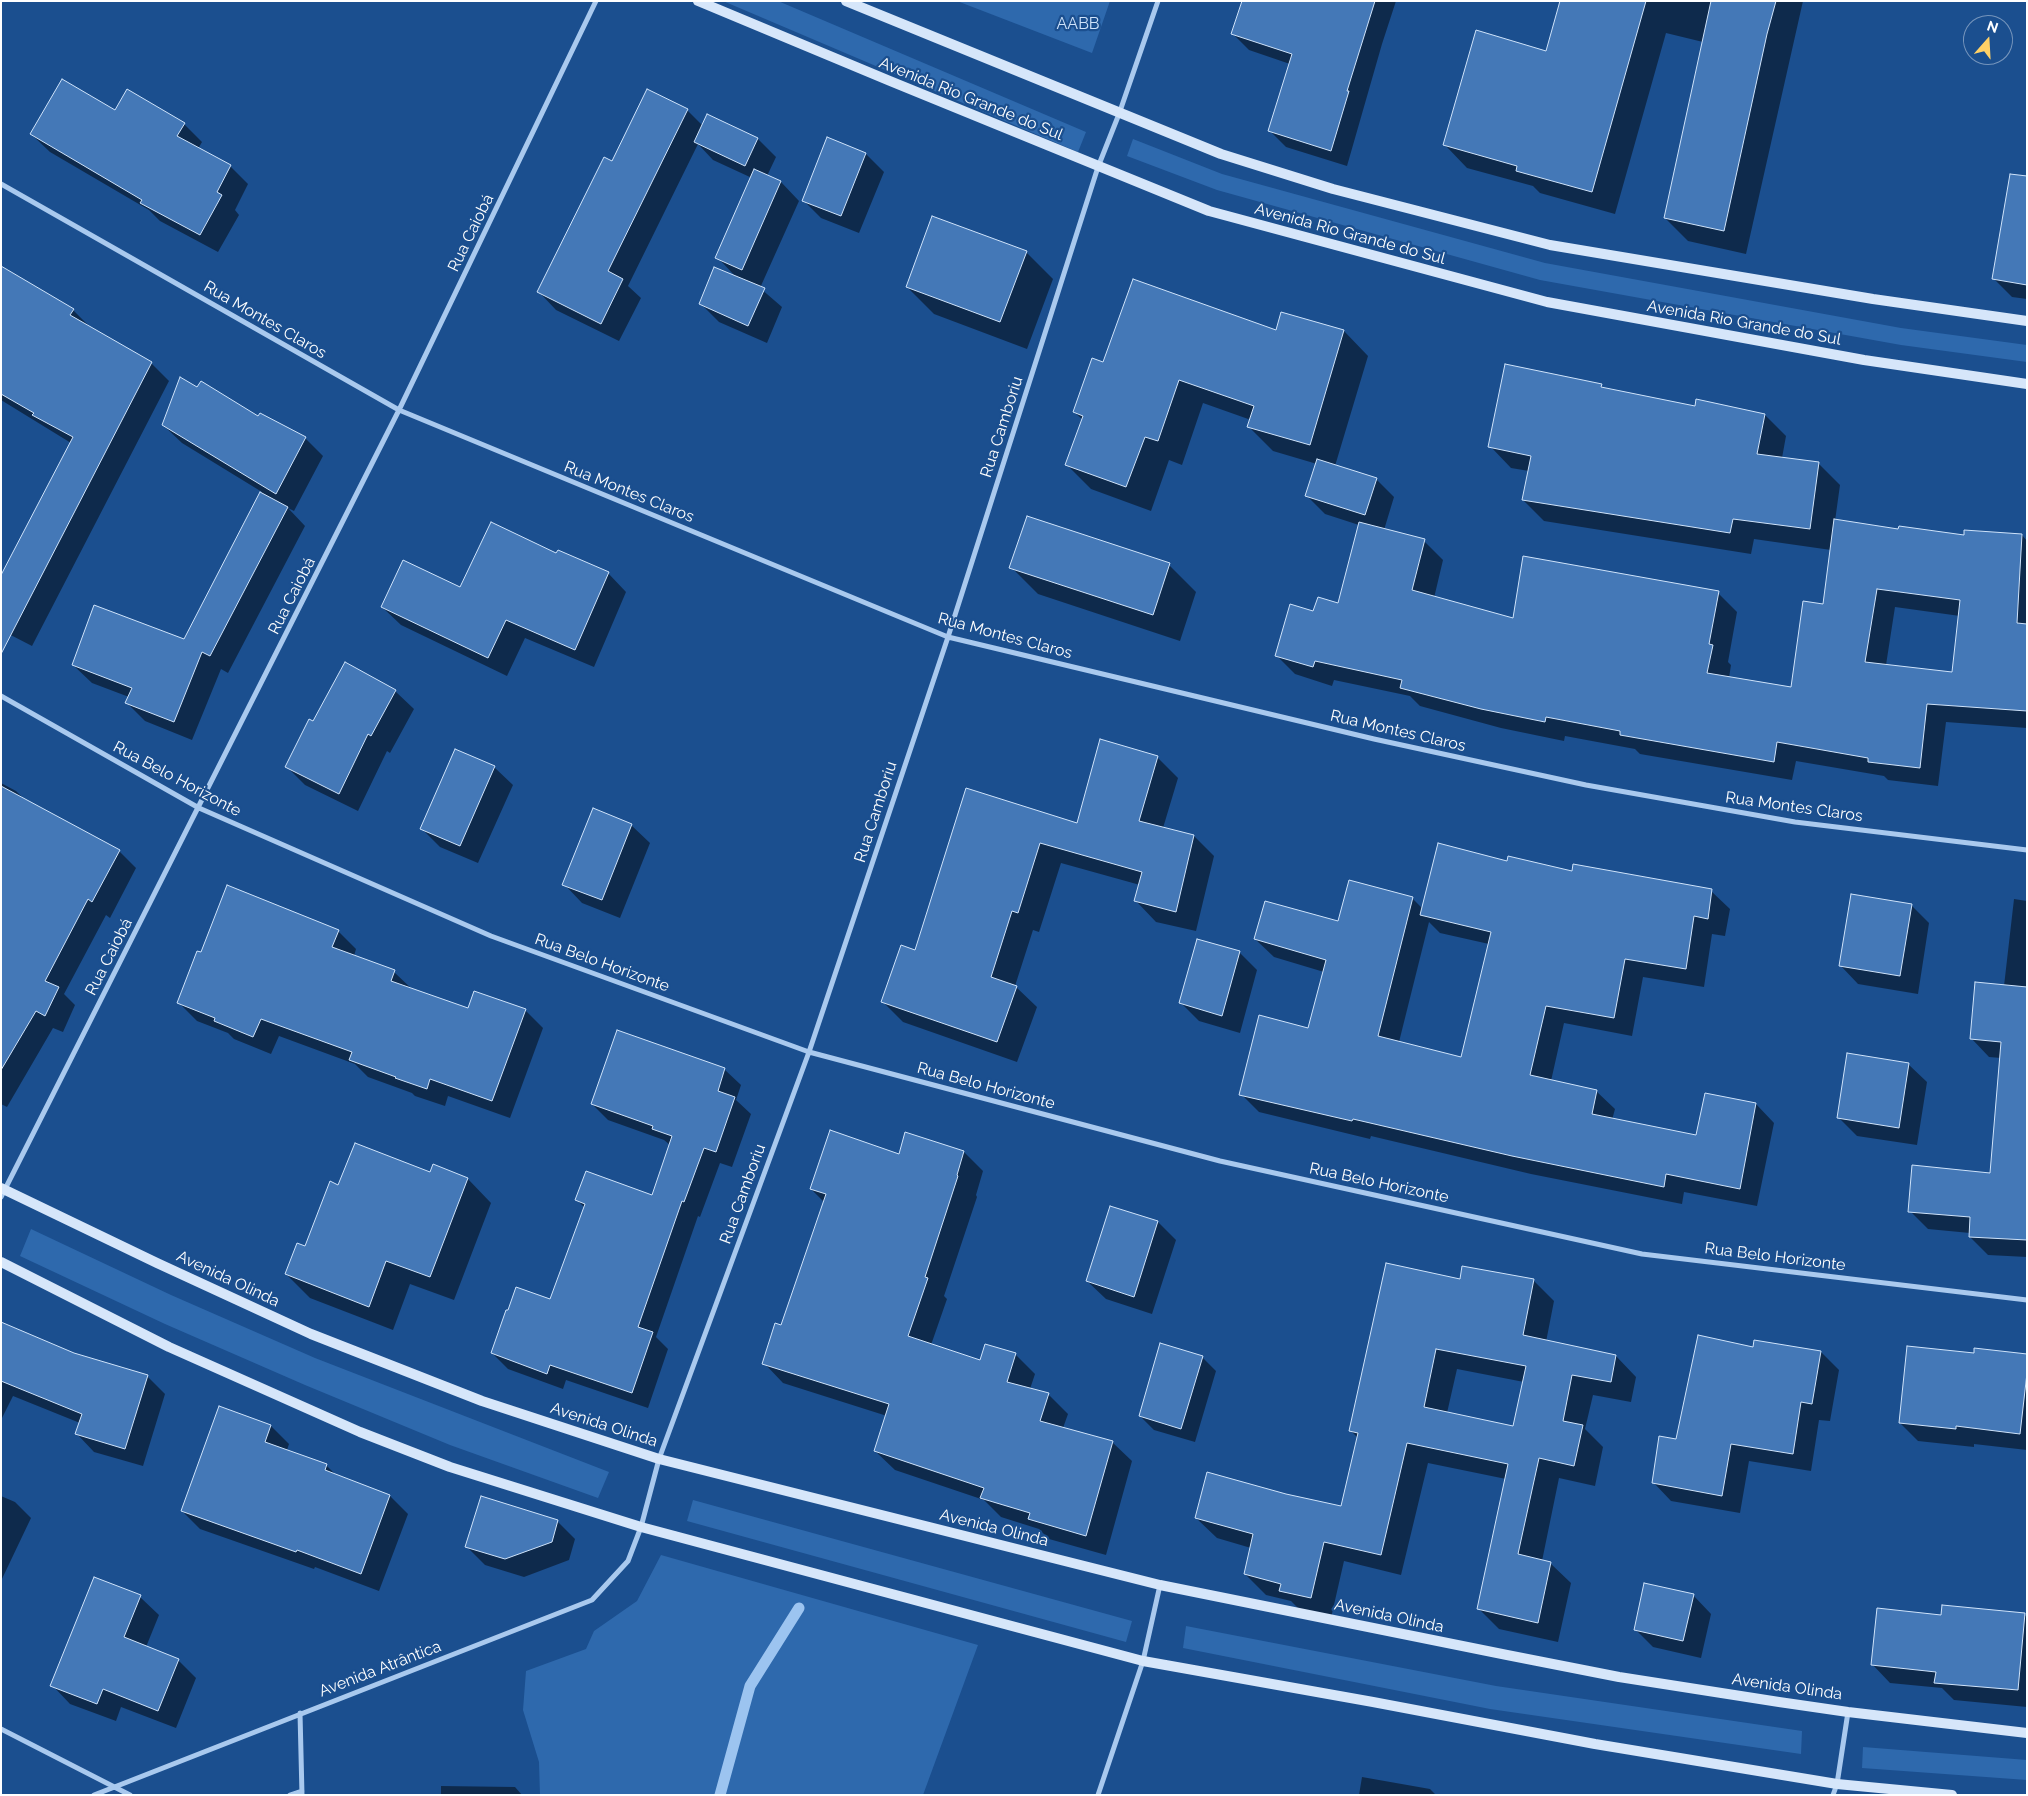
<!DOCTYPE html>
<html>
<head>
<meta charset="utf-8">
<style>
  body { margin:0 }
  #map { position:relative; width:2028px; height:1796px; overflow:hidden; background:#1b4f8f; font-family:Raleway,sans-serif }
  canvas { display:block }
  .frame { position:absolute; inset:0; border:2px solid #fff; pointer-events:none }
  .north { position:absolute; left:1963px; top:15px; width:50px; height:50px; box-sizing:border-box; background:#1b4f8f; border:1px solid #7695bc; border-radius:50%; rotate:19deg; font-size:14px; font-weight:700; line-height:20px; text-align:center; color:#fff }
  .north::after { content:''; display:block; margin:auto; width:18px; height:22px; background:#ffd166; clip-path:polygon(50% 0,100% 100%,50% 72%,0 100%) }
</style>
</head>
<body>
<div id="map">
<canvas width="2028" height="1796"></canvas>
<div class="frame"></div>
<div class="north">N</div>
</div>
<script>
const ctx = document.querySelector('canvas').getContext('2d');
ctx.lineJoin = 'round';
function fill(path, color) { ctx.fillStyle = color; ctx.fill(path, 'evenodd'); }
const toPath = rows => new Path2D(rows.map(r => 'M' + r).join(''));
function strokePath(path, color, width, dash) { ctx.strokeStyle = color; ctx.lineWidth = width; ctx.lineCap = dash ? 'butt' : 'round'; ctx.setLineDash(dash || []); ctx.stroke(path); }
function label(font, color, halo, rows, align = 'center') {
  ctx.font = font + ' Raleway,sans-serif'; ctx.lineWidth = 4.5; ctx.setLineDash([]); ctx.textBaseline = 'middle'; ctx.strokeStyle = halo; ctx.fillStyle = color; for (const [text, x, y, turn = 0] of rows) {
    ctx.save(); ctx.translate(x, y); ctx.rotate((+turn || 0) * Math.PI / 180); ctx.textAlign = isNaN(turn) ? turn : align; if (halo) ctx.strokeText(text, 0, 0); ctx.fillText(text, 0, 0); ctx.restore();
  }
}
const green = toPath([
  [723,1,778,1,1086,132,1078,152],
  [957,1,1110,1,1092,53],
  [1133,139,1222,174,1545,263,1901,328,2027,345,2027,362,1901,345,1540,280,1217,190,1127,156],
  [31,1229,171,1295,315,1358,609,1472,598,1498,450,1445,305,1385,165,1324,20,1256],
  [693,1500,1132,1621,1126,1642,687,1521],
  [661,1555,978,1645,923,1795,540,1795,539,1762,523,1710,526,1671,586,1649,594,1631,637,1601],
  [1186,1626,1496,1686,1802,1731,1801,1754,1490,1709,1183,1648],
  [1863,1747,2027,1760,2027,1780,1862,1768]
]);
const shadow = toPath([
  [1244,1,1396,1,1382,44,1347,166,1286,147,1270,131,1290,64,1249,50,1233,34],
  [1573,1,1803,1,1746,254,1688,241,1665,218,1703,42,1666,33,1615,214,1540,193,1533,186,1467,168,1445,145,1547,52],
  [687,110,703,126,708,115,758,139,776,157,767,176,781,182,799,201,760,288,782,307,767,343,719,322,700,303,737,278,717,257,752,178,713,160,698,144,628,286,641,298,619,341,556,310,538,291,612,163],
  [115,111,184,124,202,142,198,149,230,166,248,184,235,210,239,215,218,252,160,221,149,210,50,152,31,134],
  [827,139,866,154,884,172,859,233,821,218,803,200],
  [2027,214,2027,299,2012,297,1993,278],
  [1026,252,1053,279,1027,349,934,314,907,287],
  [1,266,73,310,91,328,151,363,169,381,32,646,1,630,71,443,1,400],
  [1344,331,1368,356,1335,466,1376,479,1394,497,1384,530,1424,541,1443,560,1434,598,1514,619,1718,593,1737,612,1728,662,1731,665,1729,678,1792,689,1824,606,1831,550,1754,539,1751,554,1544,521,1523,500,1529,471,1511,468,1490,446,1601,385,1605,390,1696,408,1765,415,1786,436,1782,458,1819,464,1840,485,1835,521,1899,530,1965,536,2022,535,2027,541,2027,728,1946,722,1938,786,1888,780,1884,776,1796,761,1792,780,1640,754,1635,749,1565,736,1564,741,1501,728,1420,706,1410,696,1334,680,1332,686,1295,674,1276,655,1314,613,1339,604,1359,525,1325,514,1307,496,1317,464,1273,451,1249,427,1251,420,1203,403,1182,465,1169,460,1151,511,1091,489,1066,464,1083,420,1074,412,1104,363,1277,332],
  [1895,607,1960,616,1953,674,1886,665],
  [259,417,305,438,323,456,294,511,288,508,305,526,228,673,221,669,192,740,145,721,127,703,129,697,92,683,73,665,185,641,262,492,182,443,163,425],
  [557,554,608,573,626,592,594,667,525,638,507,676,401,625,382,607,461,589],
  [1169,565,1196,592,1180,641,1038,594,1011,567],
  [345,664,395,691,414,709,390,753,387,751,358,811,305,785,287,767,314,723],
  [1157,757,1178,778,1163,828,1194,836,1214,856,1196,931,1156,922,1136,901,1140,885,1061,863,1039,932,1033,930,1015,986,1037,1007,1017,1062,903,1022,883,1002,916,951,967,790,1078,824],
  [494,767,513,785,478,863,440,847,422,829],
  [1,783,16,791,27,802,119,851,136,868,110,918,106,915,64,994,75,1005,63,1032,53,1028,7,1107,1,1104],
  [631,825,650,843,620,918,582,903,564,884],
  [1508,862,1711,891,1730,909,1725,936,1712,934,1704,987,1643,977,1632,1036,1564,1023,1551,1081,1596,1091,1615,1109,1612,1120,1697,1136,1706,1095,1756,1104,1774,1123,1757,1206,1684,1192,1682,1204,1531,1174,1371,1136,1370,1139,1259,1112,1241,1094,1309,1029,1324,972,1274,957,1255,939,1339,922,1412,898,1423,909],
  [1429,922,1440,933,1489,944,1462,1058,1399,1042],
  [2014,899,2027,901,2027,1257,1988,1255,1970,1237,1970,1233,1928,1229,1910,1211,1991,1174,2001,1058,1989,1057,1971,1038,2004,986],
  [1911,905,1929,923,1918,994,1858,984,1840,965],
  [338,931,356,949,354,956,394,972,413,990,469,1009,525,1010,543,1028,510,1118,448,1096,445,1106,415,1096,412,1093,368,1077,355,1064,279,1036,271,1054,234,1039,228,1033,197,1021,179,1003,202,954],
  [1239,952,1257,970,1240,1033,1199,1021,1181,1003],
  [1908,1064,1927,1082,1917,1145,1857,1136,1839,1118],
  [724,1069,741,1085,736,1100,751,1114,732,1167,720,1163,700,1217,698,1216,656,1337,668,1349,648,1408,566,1380,563,1389,508,1369,492,1353,551,1300,585,1208,577,1200,653,1196,670,1145,664,1140,608,1120,592,1104],
  [964,1152,983,1171,976,1195,977,1197,944,1296,947,1299,931,1345,981,1362,1015,1354,1035,1374,1030,1389,1048,1394,1068,1414,1063,1428,1112,1442,1132,1461,1106,1555,1049,1539,1039,1529,1001,1517,984,1500,895,1470,875,1451,887,1416,783,1383,764,1363,781,1326,824,1202,811,1189,900,1156],
  [430,1174,468,1179,491,1203,454,1300,410,1284,393,1330,310,1298,286,1274,306,1247,339,1187],
  [1158,1222,1176,1240,1152,1314,1106,1299,1087,1281],
  [1533,1280,1554,1301,1546,1342,1616,1356,1636,1377,1631,1402,1593,1395,1585,1429,1603,1447,1595,1486,1559,1478,1542,1561,1550,1563,1571,1583,1558,1642,1499,1629,1479,1609,1506,1479,1428,1463,1401,1575,1344,1561,1331,1618,1301,1611,1291,1601,1266,1595,1245,1574,1251,1548,1217,1538,1196,1518,1286,1495,1341,1508,1358,1438,1350,1430,1461,1281],
  [1457,1369,1524,1382,1514,1427,1447,1413],
  [1,1324,73,1354,147,1376,165,1394,143,1466,94,1452,77,1434,80,1423,13,1396,1,1420],
  [1754,1348,1821,1352,1839,1370,1830,1421,1819,1420,1811,1471,1749,1461,1740,1513,1671,1501,1653,1482,1677,1440],
  [1975,1355,2027,1355,2027,1450,1974,1444,1974,1447,1918,1441,1900,1423],
  [1202,1357,1216,1371,1195,1442,1154,1430,1140,1416],
  [220,1408,271,1426,289,1444,287,1450,326,1465,337,1476,390,1496,408,1514,379,1591,315,1567,314,1569,200,1529,182,1511],
  [1,1496,15,1502,31,1518,1,1581],
  [557,1521,575,1539,569,1560,524,1577,485,1565,467,1547],
  [1693,1595,1711,1614,1701,1658,1653,1647,1635,1629],
  [140,1597,159,1615,146,1647,178,1660,196,1678,176,1728,121,1707,116,1721,70,1704,52,1685],
  [2024,1615,2027,1617,2027,1707,1954,1700,1942,1688,1890,1683,1872,1664,1942,1616],
  [1362,1777,1430,1789,1436,1795,1359,1795],
  [441,1786,515,1787,522,1795,441,1795]
]);
const stream = toPath([
  [720,1795,750,1686,799,1608]
]);
const building = toPath([
  [1242,1,1375,1,1347,91,1349,91,1331,151,1268,131,1292,54,1231,34,1242,1],
  [1560,1,1646,1,1592,192,1516,171,1517,166,1443,145,1476,30,1546,51,1560,1],
  [1711,1,1776,1,1767,34,1724,231,1664,218,1711,1],
  [62,79,115,110,127,89,185,123,177,136,231,165,217,192,222,195,200,235,140,203,142,200,30,134,62,79],
  [647,89,688,109,608,271,623,279,601,324,537,292,604,157,612,161,647,89],
  [707,114,758,138,745,166,694,142,707,114],
  [827,137,866,153,841,216,802,201,827,137],
  [754,169,781,181,742,270,715,258,754,169],
  [2010,174,2027,176,2027,285,1992,279,2010,174],
  [932,216,1027,251,1000,322,906,287,932,216],
  [1,266,74,309,70,315,152,362,1,654,1,575,73,437,32,415,34,413,1,394,1,266],
  [714,267,765,288,748,326,699,304,714,267],
  [1133,279,1276,330,1281,312,1344,330,1310,445,1247,427,1254,406,1179,380,1158,441,1145,437,1126,487,1065,465,1083,416,1073,412,1092,358,1103,362,1133,279],
  [1505,364,1602,384,1601,387,1695,406,1696,399,1765,414,1757,454,1819,462,1810,529,1733,519,1730,533,1522,500,1531,456,1488,447,1505,364],
  [180,377,197,387,201,381,258,416,260,413,306,437,276,494,162,425,180,377],
  [1317,459,1377,478,1365,515,1305,496,1317,459],
  [260,492,288,507,210,656,202,652,174,722,125,703,132,688,72,665,94,605,184,639,260,492],
  [1027,516,1170,563,1153,615,1009,568,1027,516],
  [1834,519,1898,529,1899,526,1964,535,1964,530,2022,534,2017,623,2027,624,2027,711,1927,704,1920,768,1868,762,1868,758,1777,742,1774,762,1620,735,1620,731,1546,717,1545,722,1481,709,1400,688,1402,680,1315,661,1313,667,1275,656,1290,604,1313,611,1318,597,1338,603,1359,522,1425,539,1412,590,1513,618,1523,556,1719,591,1709,644,1713,645,1707,673,1791,687,1803,601,1823,604,1834,519],
  [1877,589,1960,600,1952,672,1865,662,1877,589],
  [491,522,556,553,558,550,609,572,575,650,506,620,488,658,381,607,403,560,460,587,491,522],
  [345,662,396,690,371,736,368,734,339,794,285,767,309,719,313,721,345,662],
  [1100,739,1158,756,1139,821,1194,835,1176,912,1134,901,1142,872,1040,843,1018,913,1012,911,991,977,1017,986,997,1042,881,1002,901,945,915,950,966,788,1077,823,1100,739],
  [455,749,495,766,460,846,420,829,455,749],
  [1,786,120,850,92,902,88,899,45,981,59,987,45,1016,36,1011,1,1070,1,786],
  [593,808,632,824,602,900,562,885,593,808],
  [1438,843,1507,861,1508,856,1572,871,1573,864,1712,889,1708,919,1694,916,1686,969,1625,959,1614,1018,1546,1006,1530,1075,1597,1090,1592,1114,1696,1135,1705,1093,1756,1103,1740,1189,1666,1174,1664,1187,1512,1156,1353,1119,1352,1121,1239,1095,1259,1015,1308,1028,1326,960,1254,939,1265,901,1338,921,1349,880,1413,897,1378,1036,1461,1057,1491,932,1420,915,1438,843],
  [227,885,339,930,332,947,395,970,391,981,468,1008,474,991,526,1009,492,1101,430,1079,427,1089,395,1078,396,1077,349,1060,352,1052,261,1019,253,1037,214,1021,215,1018,177,1003,197,951,201,952,227,885],
  [1851,894,1912,904,1900,976,1839,966,1851,894],
  [1197,939,1240,951,1222,1016,1179,1003,1197,939],
  [1975,982,2027,987,2027,1240,1969,1237,1970,1217,1908,1212,1912,1165,1990,1173,2001,1042,1970,1039,1975,982],
  [617,1030,725,1068,718,1091,735,1097,716,1152,704,1148,684,1202,682,1201,638,1327,653,1332,632,1393,550,1365,547,1374,491,1353,506,1310,508,1310,516,1287,550,1299,585,1204,575,1200,586,1171,652,1195,672,1136,652,1129,653,1126,591,1104,617,1030],
  [1847,1053,1909,1063,1899,1128,1837,1118,1847,1053],
  [830,1130,899,1154,905,1132,964,1151,957,1175,958,1176,925,1277,928,1278,908,1336,980,1360,985,1344,1016,1353,1007,1382,1049,1393,1040,1421,1113,1441,1086,1536,1028,1519,1030,1513,980,1498,984,1488,874,1451,889,1404,762,1364,775,1323,781,1325,826,1194,810,1189,830,1130],
  [355,1143,430,1172,433,1164,468,1178,430,1277,386,1261,369,1307,285,1274,297,1243,305,1246,330,1181,338,1185,355,1143],
  [1110,1206,1158,1221,1134,1297,1086,1281,1110,1206],
  [1386,1263,1460,1279,1462,1266,1534,1279,1523,1335,1616,1355,1611,1382,1572,1375,1563,1421,1583,1425,1574,1466,1539,1458,1518,1554,1551,1562,1538,1623,1477,1609,1508,1464,1407,1443,1381,1555,1324,1542,1311,1598,1279,1591,1281,1584,1244,1574,1253,1534,1195,1518,1207,1472,1286,1494,1341,1506,1358,1433,1349,1431,1386,1263],
  [1436,1349,1526,1366,1513,1426,1424,1407,1436,1349],
  [1,1322,74,1353,148,1375,125,1449,75,1434,82,1414,1,1381,1,1322],
  [1698,1335,1753,1347,1754,1340,1821,1351,1812,1404,1801,1402,1793,1454,1731,1444,1722,1496,1652,1483,1659,1436,1676,1439,1698,1335],
  [1160,1343,1203,1356,1181,1429,1139,1416,1160,1343],
  [1907,1346,1974,1353,1974,1348,2027,1354,2027,1373,2020,1434,1956,1426,1956,1429,1899,1423,1907,1346],
  [219,1406,271,1425,265,1442,327,1464,325,1470,390,1495,361,1574,297,1550,296,1552,181,1511,219,1406],
  [481,1496,558,1520,552,1542,505,1559,465,1547,481,1496],
  [94,1577,141,1595,124,1637,179,1659,158,1711,103,1689,97,1704,50,1686,94,1577],
  [1644,1583,1694,1594,1683,1641,1634,1630,1644,1583],
  [1942,1605,2025,1613,2018,1690,1934,1683,1936,1672,1871,1665,1877,1608,1941,1615,1942,1605]
]);
const street = toPath([
  [1,184,399,410,948,637,1374,739,1586,785,1795,822,2027,850],
  [1,696,199,808,491,936,809,1052,1220,1161,1642,1254,2027,1300],
  [1,1197,399,410,596,1],
  [300,1713,302,1795],
  [1,1729,130,1795],
  [94,1795,592,1600,628,1561,641,1527,659,1459,809,1052,948,637,1098,167,1119,114,1158,1],
  [290,1795,302,1791],
  [1098,1795,1143,1661,1160,1585],
  [1833,1795,1837,1784,1848,1712]
]);
const secondary = toPath([
  [698,1,890,81,1209,211,1547,302,1864,360,2027,384],
  [846,1,1221,154,1333,189,1550,245,1873,299,2027,321],
  [1,1188,157,1263,311,1334,482,1401,659,1459,1160,1585,1507,1655,1619,1677,1779,1702,1848,1712,2027,1733],
  [1,1262,169,1347,360,1432,450,1467,641,1527,1143,1661,1373,1702,1595,1744,1837,1784,1952,1795]
]);
const parkNames = [
  ["AABB",1078,24]
];
const streetNames = [
  ["Avenida Rio Grande do Sul",971,99,22],
  ["Rua Caiobá",471,233,-64],
  ["Avenida Rio Grande do Sul",1350,234,15],
  ["Rua Montes Claros",265,320,30],
  ["Avenida Rio Grande do Sul",1744,323,10],
  ["Rua Camboriu",1002,427,-72],
  ["Rua Montes Claros",629,492,22],
  ["Rua Caiobá",292,596,-63],
  ["Rua Montes Claros",1005,636,15],
  ["Rua Montes Claros",1398,731,13],
  ["Rua Belo Horizonte",177,779,28],
  ["Rua Montes Claros",1794,807,8],
  ["Rua Camboriu",876,812,-72],
  ["Rua Caiobá",109,957,-63],
  ["Rua Belo Horizonte",602,963,20],
  ["Rua Belo Horizonte",986,1086,15],
  ["Rua Belo Horizonte",1379,1183,12],
  ["Rua Camboriu",743,1194,-70],
  ["Rua Belo Horizonte",1775,1257,7],
  ["Avenida Olinda",228,1279,25],
  ["Avenida Olinda",604,1425,18],
  ["Avenida Olinda",994,1528,14],
  ["Avenida Olinda",1389,1616,12],
  ["Avenida Atrântica",380,1669,-21],
  ["Avenida Olinda",1787,1687,8]
];
fill(green, '#2e69ad');
fill(shadow, '#0007');
strokePath(stream, '#9cc4f0', 11);
fill(building, '#4478b7');
strokePath(building, '#cfe3fa', 1);
strokePath(street, '#a9c9ee', 5);
strokePath(secondary, '#d6e6fa', 10);
label('16px', '#cfe3fa', '#1b4f8f', parkNames);
label('16px', '#fff', '#1b4f8f', streetNames);
</script>
</body>
</html>
